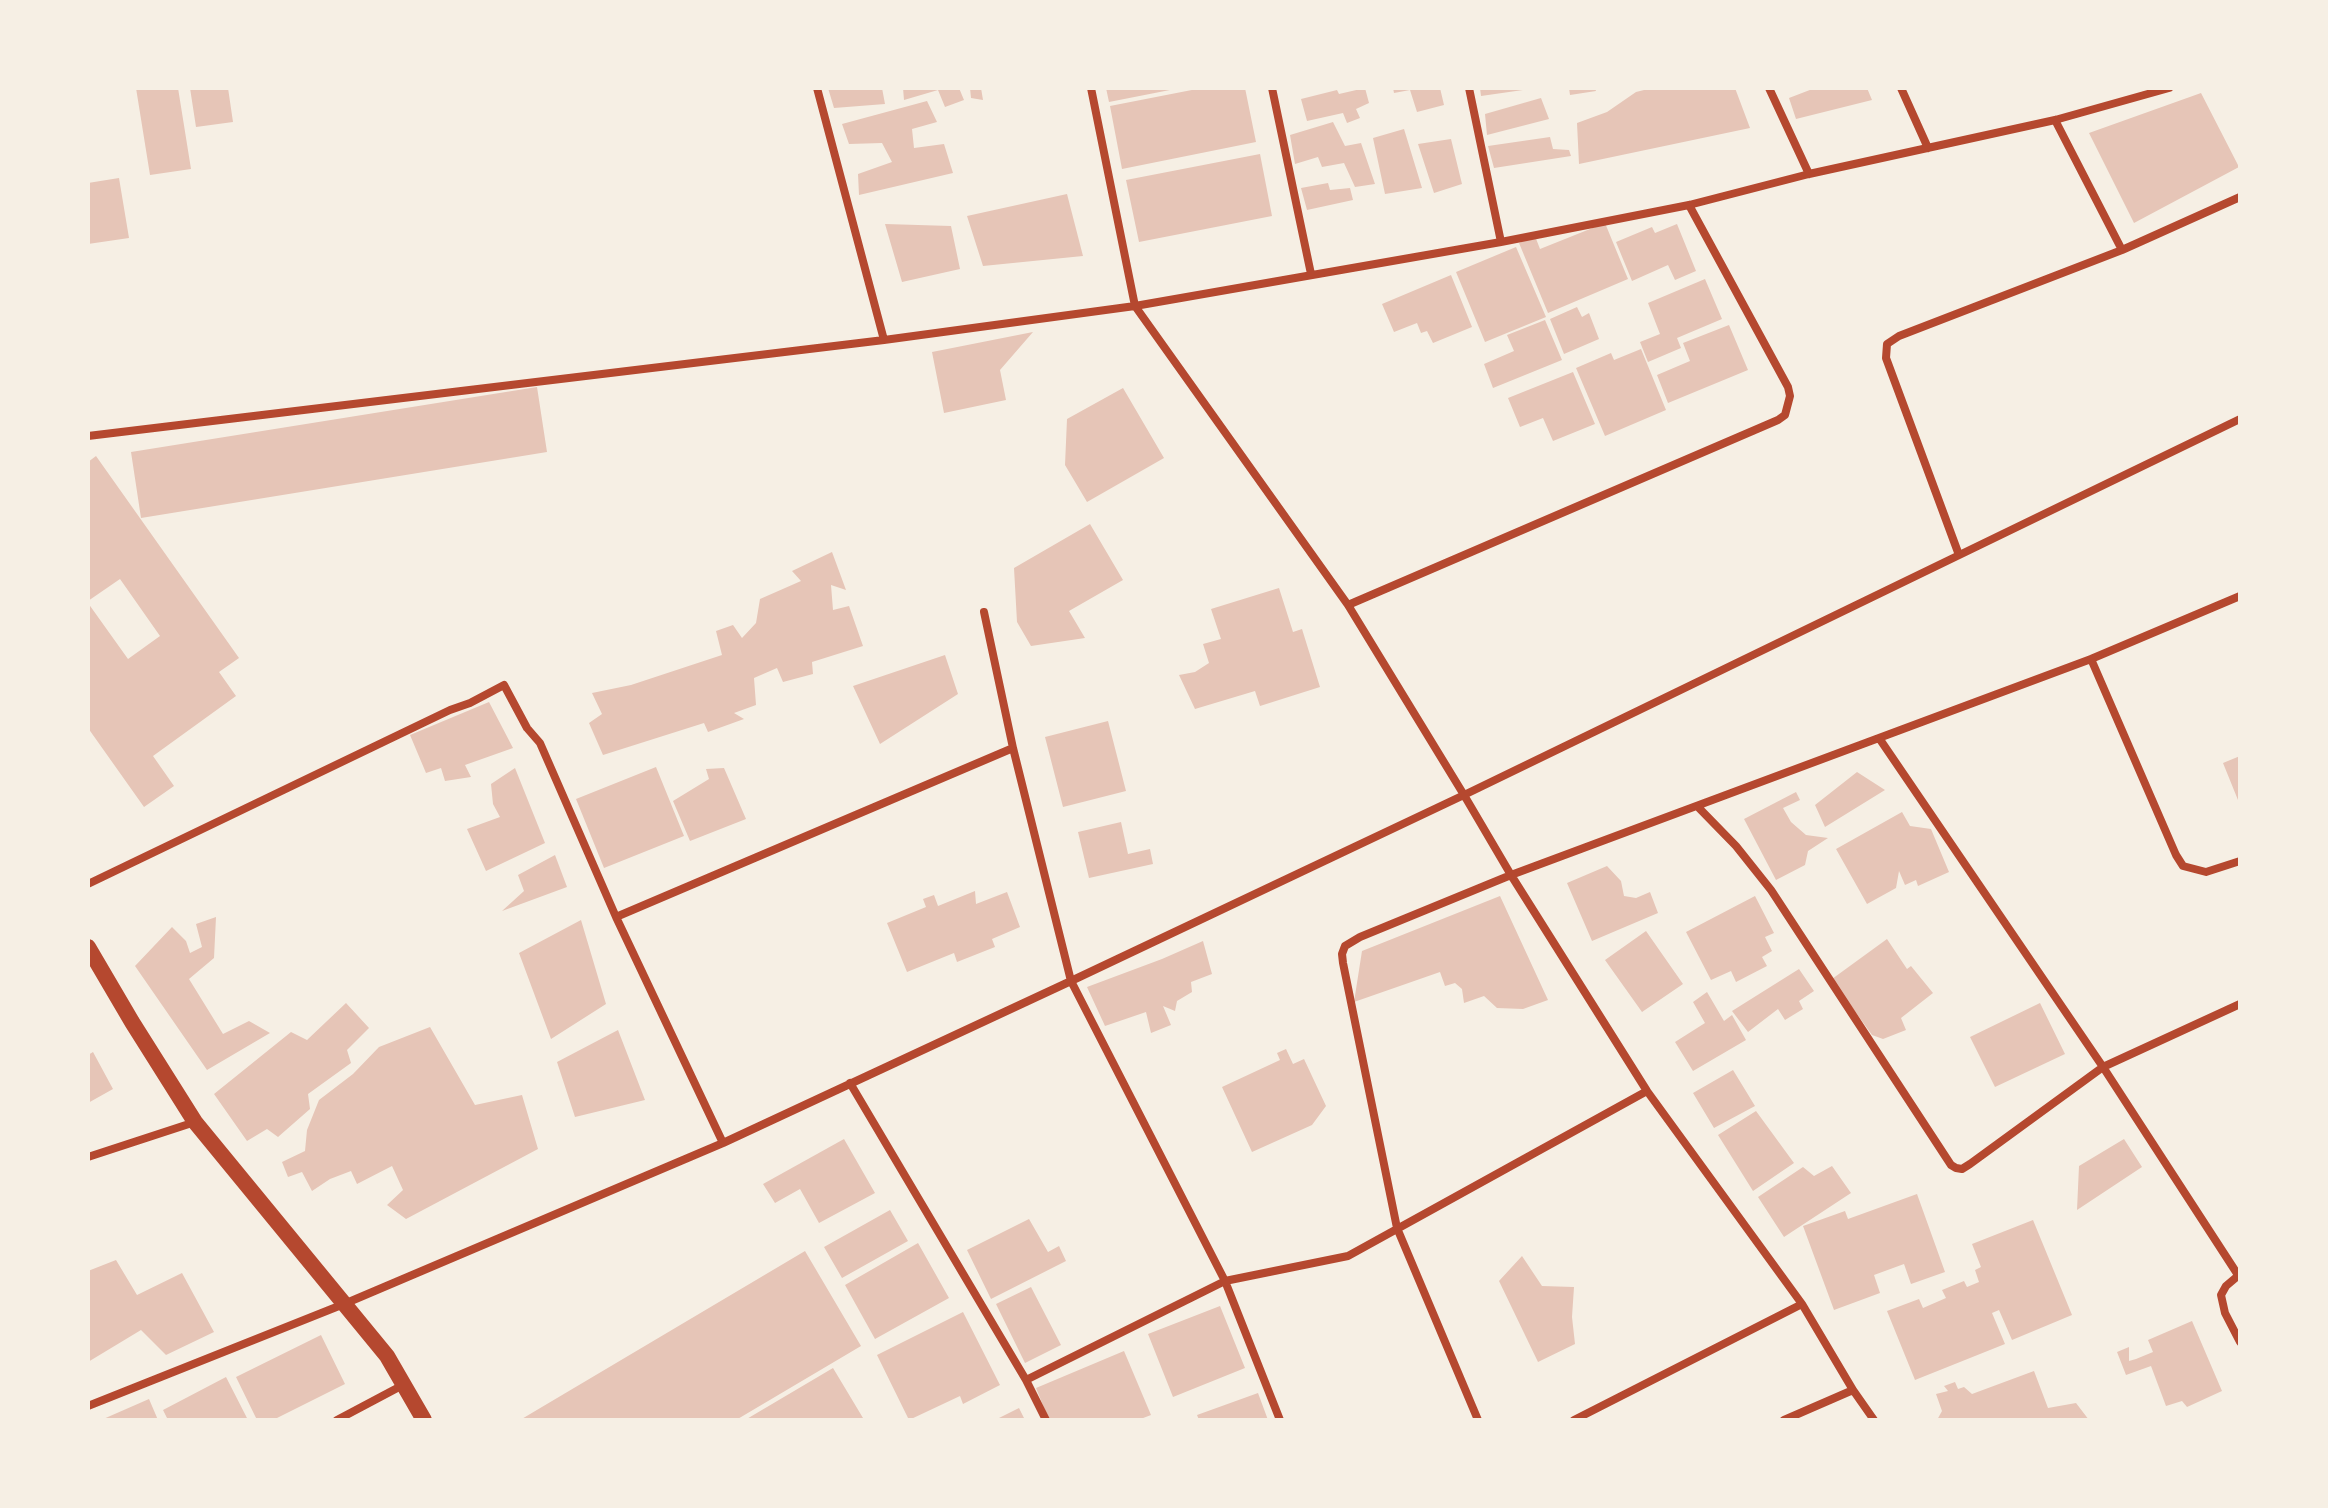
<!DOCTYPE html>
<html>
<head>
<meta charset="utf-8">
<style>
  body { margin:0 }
  #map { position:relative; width:2328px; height:1508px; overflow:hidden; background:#f6efe4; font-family:Georgia,serif }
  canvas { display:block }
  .frame { position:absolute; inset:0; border:90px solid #f6efe4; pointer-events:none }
</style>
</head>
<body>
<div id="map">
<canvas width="2328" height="1508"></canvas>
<div class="frame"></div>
</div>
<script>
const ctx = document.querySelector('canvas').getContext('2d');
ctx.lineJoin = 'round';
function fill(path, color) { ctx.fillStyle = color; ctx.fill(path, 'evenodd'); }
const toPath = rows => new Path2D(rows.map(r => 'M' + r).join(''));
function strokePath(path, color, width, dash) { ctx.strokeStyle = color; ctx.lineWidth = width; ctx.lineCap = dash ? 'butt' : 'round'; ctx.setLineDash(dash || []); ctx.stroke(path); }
const building = toPath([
  [136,88,178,88,191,169,150,175],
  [190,88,228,88,233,122,196,127],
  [828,88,882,88,885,104,834,108],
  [903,88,959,88,964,100,945,107,938,90,904,100],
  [970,88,981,88,983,100,971,98],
  [1106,88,1175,88,1175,89,1109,102],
  [1202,88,1245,88,1256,142,1122,169,1110,106],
  [1365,88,1369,103,1356,109,1360,118,1347,123,1343,113,1307,121,1301,99,1337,90,1339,94],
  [1393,88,1440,88,1444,105,1417,112,1410,90,1394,93],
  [1480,88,1522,88,1523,90,1481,96],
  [1569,88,1595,88,1596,91,1570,95],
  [1652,88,1735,88,1750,128,1579,164,1577,123,1607,112,1636,92],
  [1815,88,1867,88,1872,100,1796,119,1789,98],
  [2201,93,2239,167,2134,223,2089,133],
  [1541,98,1549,119,1487,135,1485,114],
  [927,101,937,122,912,129,914,148,944,144,953,173,859,195,858,174,892,162,882,143,849,144,842,124],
  [1333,122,1345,146,1361,143,1375,184,1355,187,1344,163,1322,167,1318,157,1295,164,1290,135],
  [1404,129,1422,188,1385,194,1373,138],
  [1550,137,1553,149,1569,150,1571,156,1494,168,1488,146],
  [1451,139,1462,184,1434,193,1418,144],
  [1260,154,1272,216,1139,242,1126,180],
  [119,178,129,238,88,244,88,183],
  [1328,183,1330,190,1350,188,1353,200,1307,210,1301,188],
  [1067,194,1083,256,983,266,967,216],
  [1605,223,1628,279,1548,313,1519,243,1535,236,1540,249],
  [885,224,951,226,960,269,902,282],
  [1677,224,1696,271,1675,280,1668,265,1632,281,1616,242,1652,227,1655,233],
  [1516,247,1546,317,1485,342,1456,272],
  [1451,275,1472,327,1433,343,1427,331,1421,333,1417,323,1394,332,1382,304],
  [1705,279,1722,319,1677,338,1681,348,1648,362,1640,342,1660,334,1648,303],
  [1577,307,1582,317,1589,313,1599,339,1564,354,1550,319],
  [1545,320,1562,360,1493,388,1484,364,1514,351,1507,335],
  [1729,325,1748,370,1668,403,1657,375,1690,361,1683,343],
  [1033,332,1000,370,1006,400,944,413,932,352],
  [1641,349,1666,410,1605,436,1576,368,1611,353,1614,360],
  [1573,372,1595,424,1553,441,1543,418,1520,427,1508,398],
  [537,387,547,452,141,518,131,452],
  [1123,388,1164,458,1087,502,1065,465,1067,419],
  [96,456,239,658,219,672,236,696,153,756,174,786,144,807,88,728,88,603,128,659,160,636,120,579,88,601,88,462],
  [1090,524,1123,580,1069,611,1085,638,1031,646,1017,622,1014,568],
  [832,552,846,590,831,585,833,610,849,606,863,646,812,662,813,674,783,682,777,668,754,678,756,705,734,713,744,719,708,732,704,723,603,755,589,723,602,714,592,693,631,685,722,655,716,631,733,625,742,638,756,623,760,599,801,581,792,571],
  [1279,588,1293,632,1302,629,1320,687,1260,706,1255,691,1195,709,1179,675,1195,672,1209,663,1203,644,1221,639,1211,609],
  [945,655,958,694,880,744,853,686],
  [489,702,513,748,465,765,471,777,445,781,441,768,426,773,410,735],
  [1108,721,1126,791,1063,807,1045,737],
  [2240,756,2240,805,2223,763],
  [656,767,684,836,604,868,576,799],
  [515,768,545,843,486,871,467,829,500,817,493,804,491,784],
  [724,768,746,819,690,841,673,801,709,779,706,769],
  [1857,772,1885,790,1825,827,1815,805],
  [1796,792,1800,800,1783,808,1791,822,1806,835,1828,838,1808,851,1805,865,1776,880,1744,819],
  [1902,812,1910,826,1931,829,1949,872,1918,886,1916,880,1905,885,1899,871,1896,888,1867,904,1836,849],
  [1121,822,1128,854,1150,849,1153,864,1089,878,1078,832],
  [555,855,567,887,502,911,524,891,518,875],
  [1607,866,1621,881,1624,896,1636,898,1650,892,1658,913,1592,941,1567,883],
  [975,891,976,904,1007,892,1020,927,992,939,995,947,957,962,954,953,907,972,887,923,926,907,923,899,934,895,938,906],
  [1500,896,1548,1000,1523,1009,1497,1008,1484,996,1464,1003,1462,989,1455,983,1445,986,1440,972,1354,1002,1362,951],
  [1755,896,1774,933,1765,937,1772,951,1762,957,1767,966,1736,982,1731,971,1711,980,1686,932],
  [216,917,214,958,189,979,223,1034,249,1021,270,1033,207,1070,135,966,172,927,186,941,190,953,202,947,196,924],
  [581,920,606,1004,551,1039,519,953],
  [1646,931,1683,984,1642,1012,1605,960],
  [1887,939,1907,969,1911,966,1933,993,1901,1018,1906,1030,1883,1039,1872,1035,1832,979],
  [1203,941,1212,974,1191,982,1192,992,1177,1001,1175,1011,1163,1006,1171,1025,1151,1033,1146,1012,1105,1026,1087,987,1162,959],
  [1799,969,1814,991,1799,1001,1803,1009,1785,1020,1778,1009,1748,1032,1732,1011],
  [1707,992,1724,1021,1732,1015,1746,1040,1693,1071,1675,1042,1705,1023,1693,1002],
  [346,1003,369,1028,347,1050,351,1063,308,1094,310,1109,278,1137,267,1129,247,1141,214,1094,291,1032,307,1040],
  [2040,1003,2065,1054,1995,1087,1970,1037],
  [430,1027,475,1105,522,1095,538,1149,406,1219,387,1205,403,1190,392,1166,357,1184,351,1171,330,1179,312,1191,302,1172,288,1177,282,1162,305,1151,307,1130,319,1100,353,1074,379,1047],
  [618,1030,645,1100,575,1117,557,1062],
  [1286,1049,1293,1064,1304,1059,1326,1106,1312,1125,1252,1152,1222,1087,1280,1060,1277,1053],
  [93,1052,113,1089,88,1103,88,1055],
  [1733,1070,1755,1106,1714,1128,1693,1093],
  [1756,1111,1794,1163,1753,1191,1718,1135],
  [844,1139,875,1193,819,1223,800,1189,775,1203,763,1184],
  [2124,1139,2142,1167,2077,1210,2079,1166],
  [1832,1166,1851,1193,1784,1237,1758,1197,1803,1167,1814,1176],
  [1917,1194,1945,1272,1911,1284,1904,1264,1874,1275,1880,1293,1834,1310,1803,1226,1845,1211,1848,1219],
  [890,1210,908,1241,842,1278,824,1247],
  [1029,1219,1048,1252,1059,1246,1066,1261,991,1299,967,1250],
  [2033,1220,2072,1315,2012,1340,1999,1310,1992,1313,2005,1344,1915,1380,1887,1311,1919,1299,1923,1308,1946,1298,1942,1290,1964,1281,1967,1287,1979,1282,1975,1270,1981,1267,1972,1244],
  [918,1243,949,1298,875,1339,845,1285],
  [805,1251,861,1346,736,1420,520,1420],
  [1522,1256,1542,1286,1574,1287,1572,1317,1575,1344,1538,1362,1499,1281],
  [116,1260,137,1295,182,1273,214,1332,166,1355,141,1330,88,1362,88,1271],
  [1031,1287,1061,1345,1025,1363,996,1304],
  [1220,1306,1245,1368,1173,1397,1148,1334],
  [963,1312,1000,1385,963,1404,960,1396,909,1420,877,1355],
  [2192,1321,2222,1391,2187,1407,2182,1401,2166,1406,2151,1366,2126,1375,2117,1352,2129,1347,2129,1361,2136,1359,2153,1352,2148,1340],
  [321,1335,345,1384,273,1420,257,1420,236,1377],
  [1124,1351,1151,1415,1138,1420,1049,1420,1036,1388],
  [833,1368,863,1418,745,1420],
  [2034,1371,2048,1408,2076,1403,2089,1420,1937,1420,1942,1411,1936,1394,1948,1391,1944,1386,1955,1382,1958,1389,1964,1387,1972,1394],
  [226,1377,248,1420,168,1420,163,1410],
  [1258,1393,1268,1420,1199,1420,1197,1415],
  [149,1399,158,1420,101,1420],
  [1019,1408,1025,1420,995,1420]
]);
const minor = toPath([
  [817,88,884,340],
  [1091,88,1135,306,1348,605,1464,795,1511,875,1647,1091,1802,1304,1853,1390,1874,1420],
  [1272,88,1311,274],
  [1469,88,1501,242],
  [1769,88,1809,174],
  [1901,88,1928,148],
  [2055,120,2122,250],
  [88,436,884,340,1135,306,1501,242,1689,205,1809,174,2055,120,2169,88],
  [1959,555,1886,358,1887,344,1899,336,2122,250,2240,197],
  [1348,605,1778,420,1785,415,1790,396,1788,387,1689,205],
  [984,612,1013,748,1071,981,1225,1281,1280,1420],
  [2091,659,2176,855,2183,866,2206,872,2240,861],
  [1879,738,2103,1067,2238,1275],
  [1697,806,1736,846,1771,890,1951,1165,1956,1168,1962,1169,1970,1164,2103,1067,2240,1004],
  [88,884,450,710,470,703,504,685,527,728,540,743,616,917,723,1143],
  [616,917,1013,748],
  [850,1083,1026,1380,1046,1420],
  [88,1157,195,1122],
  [2239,1275,2226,1286,2221,1295,2225,1313,2240,1342],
  [1026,1380,1225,1281,1348,1256,1647,1091],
  [88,1406,344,1304,723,1143,1071,981,1464,795,2240,419],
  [337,1420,403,1385],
  [1478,1420,1397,1228,1343,963,1342,954,1345,946,1360,937,1511,875,2091,659,2240,596],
  [1574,1420,1802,1304],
  [1784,1420,1853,1390]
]);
const secondary = toPath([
  [88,947,132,1022,195,1122,387,1356,424,1420]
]);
fill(building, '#e6c5b7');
strokePath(minor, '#b5482f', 8);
strokePath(secondary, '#b5482f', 16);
</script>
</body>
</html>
